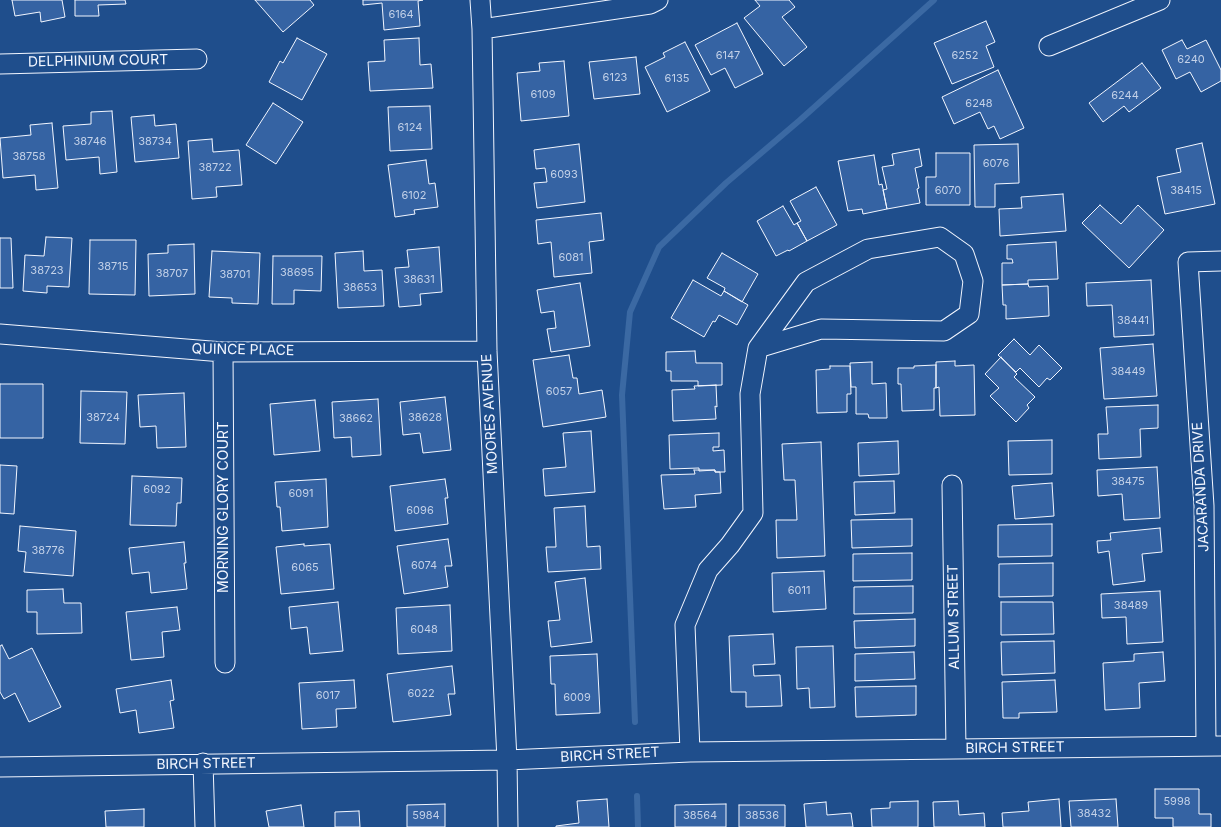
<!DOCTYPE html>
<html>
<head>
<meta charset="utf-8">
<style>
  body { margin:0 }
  canvas { display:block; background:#1f4e8c }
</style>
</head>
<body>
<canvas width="1221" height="827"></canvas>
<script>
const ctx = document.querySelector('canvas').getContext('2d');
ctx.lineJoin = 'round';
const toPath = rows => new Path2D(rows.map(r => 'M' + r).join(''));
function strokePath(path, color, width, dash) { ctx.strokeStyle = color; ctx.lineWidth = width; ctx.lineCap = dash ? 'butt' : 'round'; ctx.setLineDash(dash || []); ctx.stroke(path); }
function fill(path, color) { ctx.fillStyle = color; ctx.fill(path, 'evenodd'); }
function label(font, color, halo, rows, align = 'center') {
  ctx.font = font + ' Inter,sans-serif'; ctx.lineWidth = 4; ctx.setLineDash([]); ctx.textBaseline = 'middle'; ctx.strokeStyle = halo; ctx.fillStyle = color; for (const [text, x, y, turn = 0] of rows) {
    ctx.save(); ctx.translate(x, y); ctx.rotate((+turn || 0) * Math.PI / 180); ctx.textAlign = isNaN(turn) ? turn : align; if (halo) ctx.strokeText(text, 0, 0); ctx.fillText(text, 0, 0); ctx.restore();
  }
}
const stream = toPath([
  [635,722,622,395,630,312,659,247,726,183,800,120,934,0],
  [637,796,638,827]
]);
const building = toPath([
  [12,0,62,0,65,17,41,22,40,12,15,16,12,0],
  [75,0,125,0,126,4,98,5,99,16,75,16,75,0],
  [255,0,310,0,314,5,283,32,255,0],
  [363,0,423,0,418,1,420,26,384,30,382,3,363,5,363,0],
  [755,0,789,0,795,7,782,17,807,47,784,66,744,18,760,6,755,0],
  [986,21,995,42,986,46,994,67,952,84,934,43,986,21],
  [737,23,763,74,735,88,725,68,711,75,695,45,737,23],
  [297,38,327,54,302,100,269,82,280,61,283,63,297,38],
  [419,38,420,65,431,64,433,88,370,91,368,62,385,61,384,40,419,38],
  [1182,40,1187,49,1206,40,1221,70,1221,81,1201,92,1190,72,1176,79,1162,50,1182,40],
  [685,42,710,91,667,112,645,67,665,57,663,53,685,42],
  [636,57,640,94,594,99,589,62,636,57],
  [564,61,569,116,521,121,517,73,540,71,539,63,564,61],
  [1142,63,1161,88,1129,112,1124,106,1103,122,1089,103,1142,63],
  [998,70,1024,128,1000,139,994,126,988,129,980,112,954,124,942,97,998,70],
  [273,103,303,122,276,164,246,145,273,103],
  [430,106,432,149,390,151,388,107,430,106],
  [112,111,117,172,100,174,99,157,66,160,63,126,91,124,91,112,112,111],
  [154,115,155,126,176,124,179,158,135,162,131,117,154,115],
  [52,123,58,188,36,190,35,175,3,178,0,138,31,135,30,125,52,123],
  [212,139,213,152,239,150,242,185,216,187,217,197,192,199,188,141,212,139],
  [1202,143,1215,204,1165,214,1157,177,1181,172,1176,149,1202,143],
  [579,144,585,202,537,208,534,183,547,182,545,168,536,169,534,150,579,144],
  [1018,144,1019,183,995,184,995,207,975,207,974,145,1018,144],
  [919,149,922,166,915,168,919,188,917,189,920,203,887,209,883,190,887,189,882,167,894,165,892,154,919,149],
  [936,153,970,153,970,205,926,205,926,177,936,177,936,153],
  [874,155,879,185,882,184,887,209,863,214,862,209,848,211,838,161,874,155],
  [426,160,429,184,435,183,438,207,414,210,415,214,395,217,388,165,426,160],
  [816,187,837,225,807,241,797,223,801,221,790,201,816,187],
  [1063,194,1066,231,1000,236,999,209,1022,208,1021,197,1063,194],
  [1100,205,1121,224,1138,205,1164,230,1129,268,1082,223,1100,205],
  [783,206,794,225,797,223,807,241,789,251,788,250,776,256,757,221,783,206],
  [601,213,604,240,589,242,592,273,554,277,551,242,538,244,536,220,601,213],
  [46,237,72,238,69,287,47,286,47,293,23,291,25,255,44,256,46,237],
  [0,238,11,238,13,288,0,288,0,238],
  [90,240,136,240,135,295,89,294,90,240],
  [1056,242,1058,279,1028,280,1028,284,1002,285,1002,263,1013,263,1012,259,1007,259,1007,245,1056,242],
  [194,244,195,294,149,296,148,254,168,253,168,245,194,244],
  [439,247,442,292,420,294,421,305,399,307,395,268,409,267,407,250,439,247],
  [212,251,260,253,258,304,232,303,232,298,209,297,212,251],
  [363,251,364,271,382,270,384,306,338,308,335,253,363,251],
  [722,253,758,274,742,302,724,291,725,288,707,278,722,253],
  [273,256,322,256,321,291,294,290,294,304,272,304,273,256],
  [693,280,721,296,724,291,748,305,737,325,719,315,715,322,713,321,704,337,671,318,693,280],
  [1151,280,1154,335,1114,337,1112,305,1087,306,1086,283,1151,280],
  [580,283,590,346,551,352,547,329,556,328,554,311,541,313,537,290,580,283],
  [1028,284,1029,287,1048,286,1049,316,1006,319,1006,305,1003,305,1002,285,1028,284],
  [1014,339,1030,355,1039,345,1062,368,1050,380,1047,378,1039,387,1020,368,1016,372,998,355,1014,339],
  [1153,344,1157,396,1104,399,1100,348,1153,344],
  [695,351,696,363,722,363,722,385,698,386,698,381,671,381,671,371,666,371,666,352,695,351],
  [569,355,573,378,577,378,579,394,602,390,606,417,543,427,533,360,569,355],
  [1001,357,1017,374,1014,377,1035,397,1027,405,1029,408,1016,422,990,396,999,388,985,374,1001,357],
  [955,361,955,366,974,365,975,415,940,416,939,387,936,388,936,362,955,361],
  [872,362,872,384,886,383,887,418,869,418,868,414,856,414,856,387,851,387,850,363,872,362],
  [936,365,936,388,934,388,934,410,902,411,901,384,898,384,898,368,914,368,914,366,936,365],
  [830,366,850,366,851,394,847,394,847,412,817,413,816,370,830,369,830,366],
  [0,384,43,384,43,438,0,438,0,384],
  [716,385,717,407,715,406,716,419,673,421,672,390,695,389,694,386,716,385],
  [81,391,127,392,125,444,80,443,81,391],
  [184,393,186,447,157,448,156,426,140,427,138,395,184,393],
  [445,397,451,450,423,453,420,433,403,435,400,402,445,397],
  [378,399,381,455,352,457,351,437,334,438,332,402,378,399],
  [315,400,320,451,274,455,270,404,315,400],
  [1158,405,1158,428,1140,429,1141,457,1099,459,1098,434,1108,434,1106,407,1158,405],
  [591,431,595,492,545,496,543,469,566,467,563,433,591,431],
  [719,433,719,447,713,447,713,451,724,450,725,472,715,472,715,470,699,471,699,468,670,469,669,435,719,433],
  [1052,440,1052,474,1009,475,1008,441,1052,440],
  [898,441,899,474,859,476,858,443,898,441],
  [821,442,825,556,777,558,776,520,797,520,795,480,784,480,782,444,821,442],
  [0,465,17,466,14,514,0,513,0,465],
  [1157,467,1160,518,1124,520,1122,494,1098,496,1097,470,1157,467],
  [694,470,715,470,715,472,720,472,721,493,695,495,696,507,664,509,661,475,695,474,694,470],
  [132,476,182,478,181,503,177,503,176,526,130,525,132,476],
  [326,479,328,527,282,531,280,507,277,507,275,482,326,479],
  [445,479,448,498,445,498,448,524,395,531,390,486,445,479],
  [894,481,895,513,855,515,854,482,894,481],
  [1052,483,1054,516,1015,519,1012,486,1052,483],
  [585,506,587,547,600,546,601,569,548,572,546,547,556,547,554,508,585,506],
  [912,519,912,546,852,548,851,520,912,519],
  [1052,524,1052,556,998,557,998,525,1052,524],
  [20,526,76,531,73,576,24,572,26,552,18,551,20,526],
  [1160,528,1162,552,1142,554,1145,581,1113,585,1109,551,1098,553,1097,541,1111,540,1110,533,1160,528],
  [448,539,452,566,445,566,448,587,404,594,397,546,448,539],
  [184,542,186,563,184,563,187,589,151,593,149,572,132,574,129,548,184,542],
  [304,544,304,546,330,544,334,589,281,594,276,547,304,544],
  [912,553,912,580,853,581,853,554,912,553],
  [1053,563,1053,596,999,597,999,564,1053,563],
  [824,571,826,609,773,612,772,573,824,571],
  [585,578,592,642,551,647,548,621,560,620,555,582,585,578],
  [913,586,913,613,854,614,854,587,913,586],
  [63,589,64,603,81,603,82,633,37,634,37,612,27,612,27,590,63,589],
  [1160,591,1163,642,1127,644,1126,617,1102,618,1101,594,1160,591],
  [338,602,343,651,310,654,307,627,291,629,289,607,338,602],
  [1001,602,1053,602,1054,634,1001,635,1001,602],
  [450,605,452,651,398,654,396,608,450,605],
  [177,607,180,630,162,632,164,657,131,660,126,612,177,607],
  [915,619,915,646,855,648,854,621,915,619],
  [773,634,775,664,753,665,754,676,780,675,782,706,746,707,746,692,731,692,729,636,773,634],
  [1054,641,1055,673,1002,675,1001,642,1054,641],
  [2,645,9,659,32,648,61,707,29,722,15,693,4,699,0,692,0,646,2,645],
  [833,646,835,707,810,708,809,688,797,689,796,647,833,646],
  [914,652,915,679,855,681,855,654,914,652],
  [1163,652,1165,681,1139,683,1140,708,1105,710,1103,663,1134,661,1134,654,1163,652],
  [597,654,600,713,556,715,555,684,551,684,550,656,597,654],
  [452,666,455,694,448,694,451,715,393,722,387,674,452,666],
  [171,680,174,700,170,701,174,728,139,733,136,710,120,713,116,689,171,680],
  [354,680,356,708,336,709,337,727,302,729,299,683,354,680],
  [1055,680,1057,712,1019,713,1019,718,1003,718,1002,682,1055,680],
  [916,686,916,715,856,717,855,687,916,686],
  [1155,789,1199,789,1199,814,1211,814,1211,827,1173,827,1173,818,1155,818,1155,789],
  [607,799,609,827,556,827,556,826,579,823,577,801,607,799],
  [1059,799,1061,827,1003,827,1002,813,1029,811,1028,802,1059,799],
  [1116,799,1118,827,1071,827,1069,801,1116,799],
  [918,801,918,827,872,827,871,809,890,808,890,802,918,801],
  [958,801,959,815,984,813,985,827,934,827,933,802,958,801],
  [826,802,827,815,851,813,853,827,806,827,804,804,826,802],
  [445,804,445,827,407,827,407,805,445,804],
  [726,804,726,827,675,827,675,805,726,804],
  [301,805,304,827,269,827,266,811,301,805],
  [739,805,785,805,785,827,739,827,739,805],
  [144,809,144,827,106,827,105,811,144,809],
  [359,811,360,827,335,827,335,812,359,811]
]);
const minor = toPath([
  [480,0,482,29,487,351,507,760,508,827],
  [482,29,650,4,658,0],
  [1049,46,1160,0],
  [0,64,197,59],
  [0,334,223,352,487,351],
  [223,352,225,663],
  [952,485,956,749],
  [1206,746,1204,506,1188,262,1221,261],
  [690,752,685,625,708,570,730,545,753,513,750,394,758,348,806,282,868,249,940,237,964,254,973,281,969,314,944,331,821,329,758,348],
  [203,763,205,827],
  [0,767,507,760,690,752,1221,746]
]);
const numberNames = [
  ["6164",401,15],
  ["6147",728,56],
  ["6252",965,56],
  ["6240",1191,60],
  ["6123",615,78],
  ["6135",677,79],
  ["6109",543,95],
  ["6244",1125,96],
  ["6248",979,104],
  ["6124",410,128],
  ["38746",90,142],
  ["38734",155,142],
  ["38758",29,157],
  ["6076",996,164],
  ["38722",215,168],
  ["6093",564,175],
  ["6070",948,191],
  ["38415",1186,191],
  ["6102",414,196],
  ["6081",571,258],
  ["38715",113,267],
  ["38723",47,271],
  ["38695",297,273],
  ["38707",172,274],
  ["38701",235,275],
  ["38631",419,280],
  ["38653",360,288],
  ["38441",1133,321],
  ["38449",1128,372],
  ["6057",559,392],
  ["38724",103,418],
  ["38628",425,418],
  ["38662",356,419],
  ["38475",1128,482],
  ["6092",157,490],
  ["6091",301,494],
  ["6096",420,511],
  ["38776",48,551],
  ["6074",424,566],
  ["6065",305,568],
  ["6011",799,591],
  ["38489",1131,606],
  ["6048",424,630],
  ["6022",421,694],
  ["6017",328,696],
  ["6009",577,698],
  ["5998",1177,802],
  ["38432",1094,814],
  ["5984",426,816],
  ["38564",700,816],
  ["38536",762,816]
];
const streetNames = [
  ["DELPHINIUM COURT",98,61,-1],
  ["QUINCE PLACE",243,350,1],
  ["MOORES AVENUE",490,414,-93],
  ["JACARANDA DRIVE",1201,487,-93],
  ["MORNING GLORY COURT",224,507,-90],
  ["ALLUM STREET",954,617,-91],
  ["BIRCH STREET",1015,748,-1],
  ["BIRCH STREET",610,755,-3],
  ["BIRCH STREET",206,764,-1]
];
strokePath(stream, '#3b69a3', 6);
fill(building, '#3563a3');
strokePath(building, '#f2f6ff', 1);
strokePath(minor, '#f2f6ff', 21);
strokePath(minor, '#1f4e8c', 19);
label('11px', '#c3d1e8', null, numberNames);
label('14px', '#f2f6ff', '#1f4e8c', streetNames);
</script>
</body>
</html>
